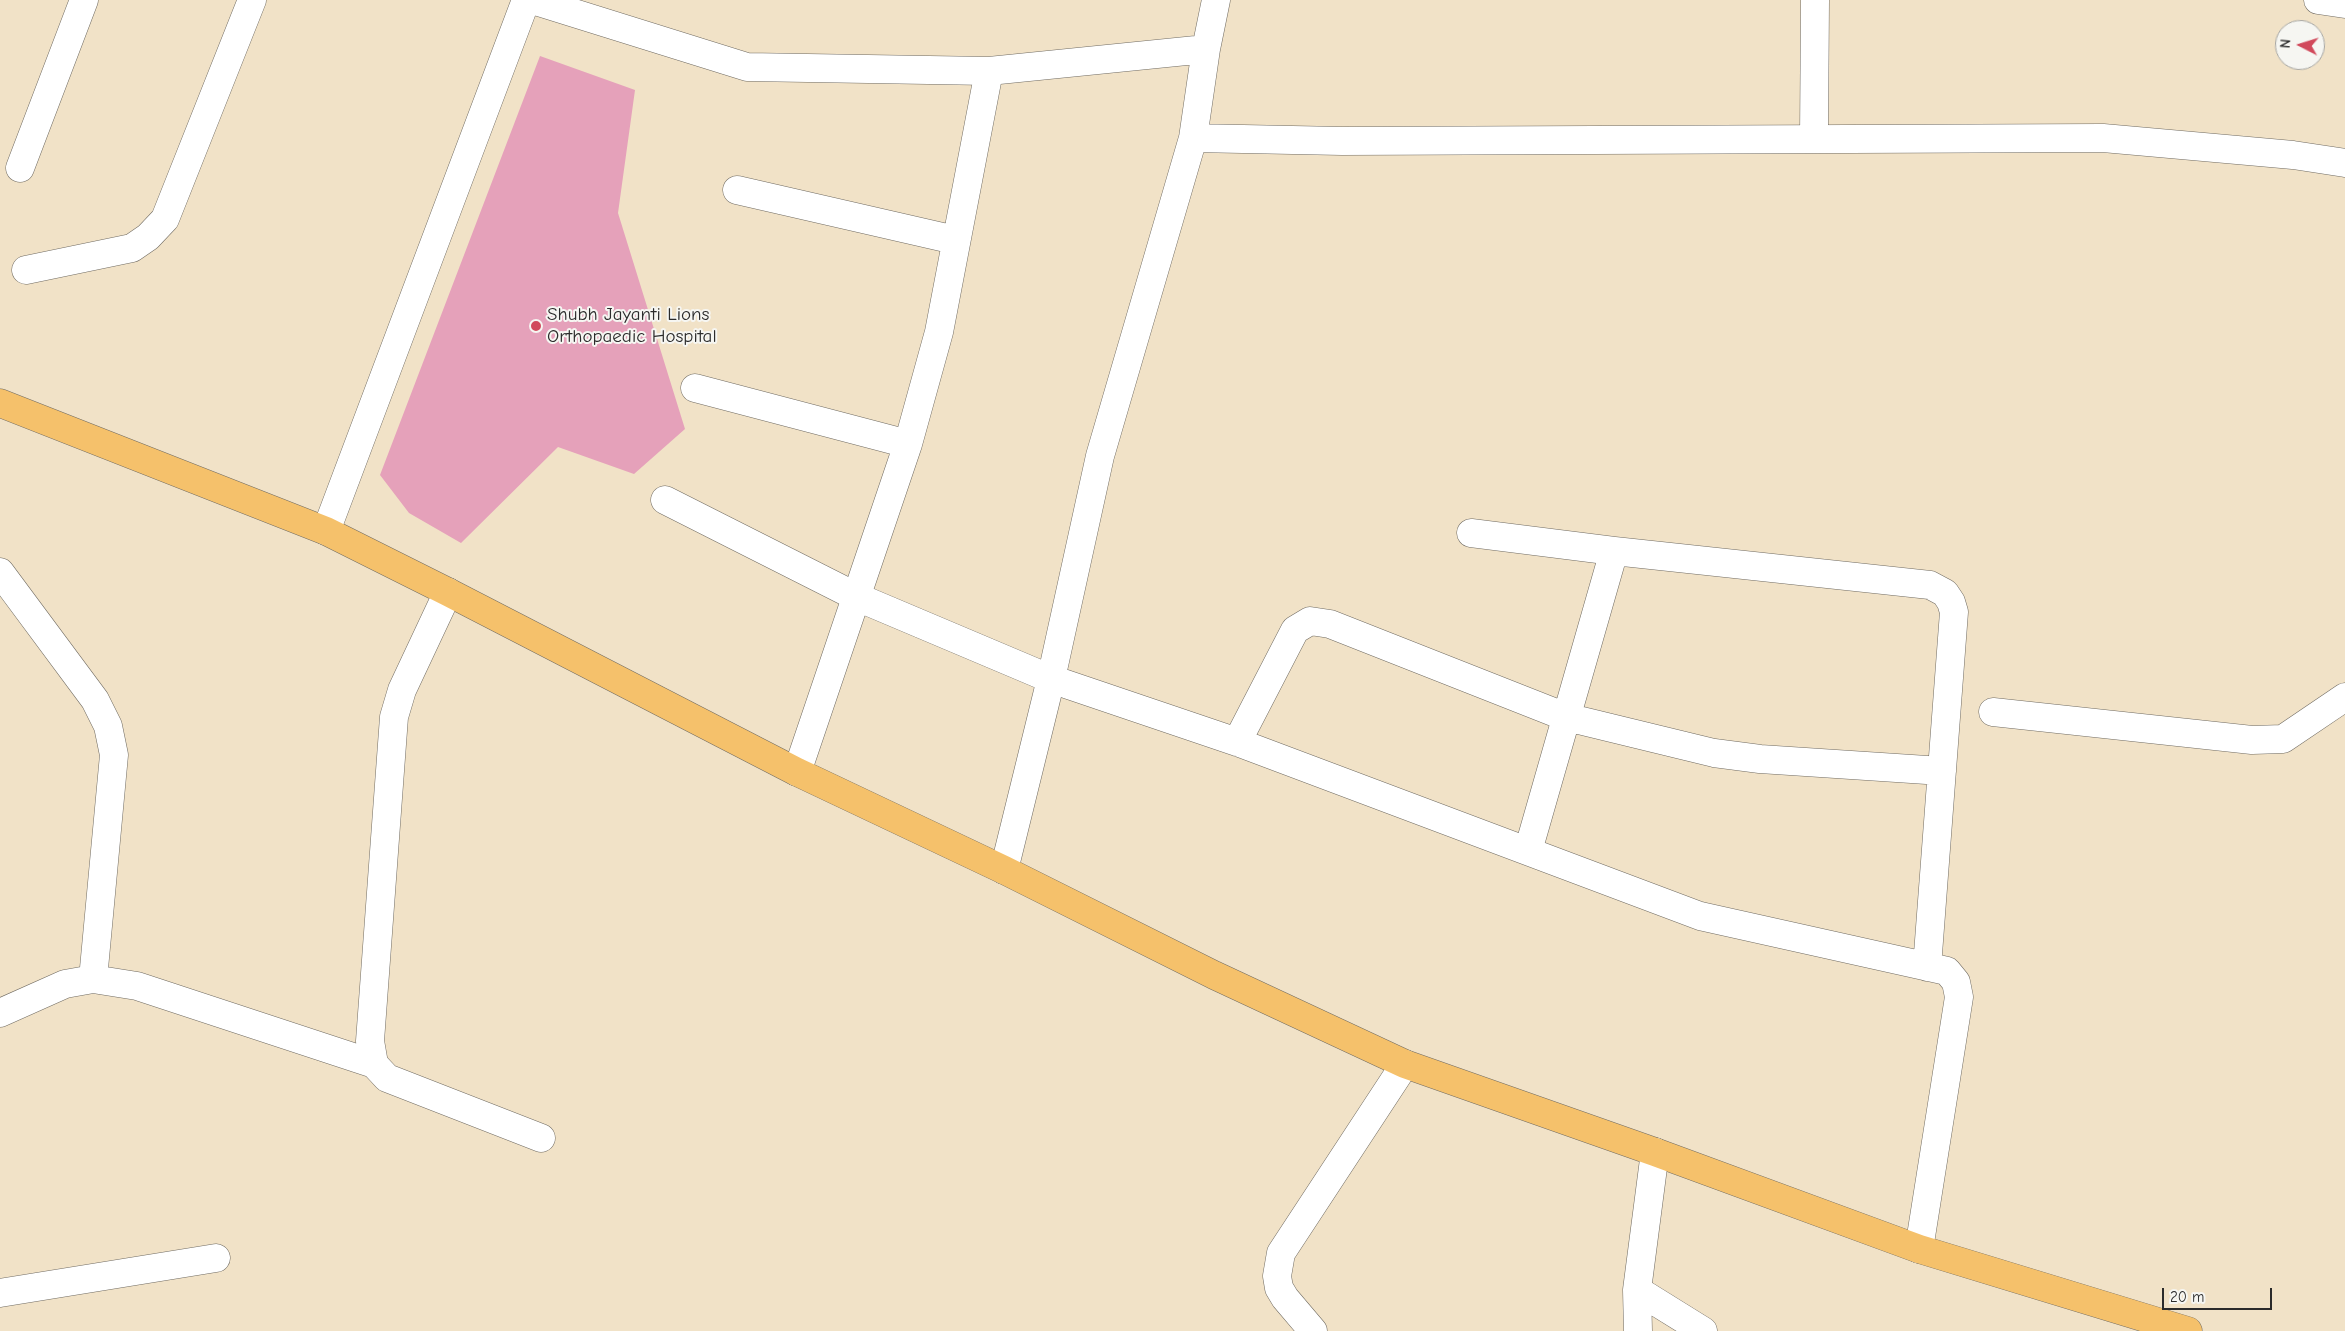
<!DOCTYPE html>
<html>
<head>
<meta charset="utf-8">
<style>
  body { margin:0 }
  #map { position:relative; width:2345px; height:1331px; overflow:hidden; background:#f1e2c7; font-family:"Comic Neue",sans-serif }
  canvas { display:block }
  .north { position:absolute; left:2275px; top:20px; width:50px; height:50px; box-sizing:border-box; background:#f6f6f2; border:1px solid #a5a5a2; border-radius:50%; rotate:275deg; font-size:14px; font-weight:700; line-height:20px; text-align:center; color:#2b2b2b }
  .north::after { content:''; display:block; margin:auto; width:18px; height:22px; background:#d1495b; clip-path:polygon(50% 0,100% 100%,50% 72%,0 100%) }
  .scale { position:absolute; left:2162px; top:1288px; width:110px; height:22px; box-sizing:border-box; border:2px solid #2b2b2b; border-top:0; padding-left:6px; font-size:15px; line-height:18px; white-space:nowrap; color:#2b2b2b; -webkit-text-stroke:4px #f6f6f2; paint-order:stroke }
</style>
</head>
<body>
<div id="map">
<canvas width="2345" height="1331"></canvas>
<div class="north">N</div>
<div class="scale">20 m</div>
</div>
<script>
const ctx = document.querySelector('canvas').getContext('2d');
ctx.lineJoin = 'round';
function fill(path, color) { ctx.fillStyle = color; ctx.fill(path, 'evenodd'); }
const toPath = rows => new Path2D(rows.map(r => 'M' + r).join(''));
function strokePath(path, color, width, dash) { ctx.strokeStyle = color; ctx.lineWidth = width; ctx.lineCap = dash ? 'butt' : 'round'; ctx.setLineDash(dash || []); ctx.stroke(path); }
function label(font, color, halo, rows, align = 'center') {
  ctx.font = font + ' "Comic Neue",sans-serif'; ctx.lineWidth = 4; ctx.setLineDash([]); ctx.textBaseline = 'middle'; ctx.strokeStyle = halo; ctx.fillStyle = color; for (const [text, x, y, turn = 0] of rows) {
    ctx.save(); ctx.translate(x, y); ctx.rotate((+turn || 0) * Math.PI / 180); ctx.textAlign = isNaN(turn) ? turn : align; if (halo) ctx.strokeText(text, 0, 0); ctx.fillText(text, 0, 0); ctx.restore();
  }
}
const building = toPath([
  [540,56,635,90,618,213,685,429,634,474,558,447,461,543,409,513,380,475]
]);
const minor = toPath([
  [532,0,747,67,989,71,1206,49],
  [2318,0,2345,4],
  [1193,138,1342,141,2103,138,2293,155,2345,163],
  [1814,139,1815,0],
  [20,168,84,0],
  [737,190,955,240],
  [26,270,132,248,148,237,165,219,252,0],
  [695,388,908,444],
  [665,500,857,597,1051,679,1237,742,1700,916,1947,971,1956,982,1959,997,1919,1249],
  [326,531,526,0],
  [1471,533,1614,551,1930,585,1945,593,1951,602,1954,612,1927,967],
  [0,572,95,700,108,726,114,755,93,979],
  [448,592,402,690,394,717,370,1041,374,1064,387,1078,541,1138],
  [1993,712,2252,740,2283,739,2345,697],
  [1237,742,1295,630,1310,621,1330,624,1566,717,1714,753,1760,759,1942,771],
  [797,772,908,444,939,332,989,71],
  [1528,851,1614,551],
  [1004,870,1051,679,1100,456,1193,138,1206,49,1216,0],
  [0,1013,65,984,93,979,137,986,374,1064],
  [1637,1290,1703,1331],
  [0,1293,216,1258],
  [1313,1331,1285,1298,1279,1288,1277,1276,1281,1253,1405,1064],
  [1638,1331,1637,1290,1655,1152]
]);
const major = toPath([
  [0,403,326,531,448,592,797,772,1004,870,1214,975,1405,1064,1655,1152,1919,1249,2188,1331]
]);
const markers = [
  [536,326,6,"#d1495b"]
];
const poiNames = [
  ["Shubh Jayanti Lions",547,315],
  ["Orthopaedic Hospital",547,337]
];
fill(building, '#e5a1ba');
strokePath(minor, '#706b62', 29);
strokePath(major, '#706b62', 29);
strokePath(minor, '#fff', 28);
strokePath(major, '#f5c16b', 28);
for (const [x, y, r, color] of markers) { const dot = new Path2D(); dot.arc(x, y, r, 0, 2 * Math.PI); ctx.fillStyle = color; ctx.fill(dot); strokePath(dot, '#f6f6f2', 2); }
label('19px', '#2b2b2b', '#f6f6f2', poiNames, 'left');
</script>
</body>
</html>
